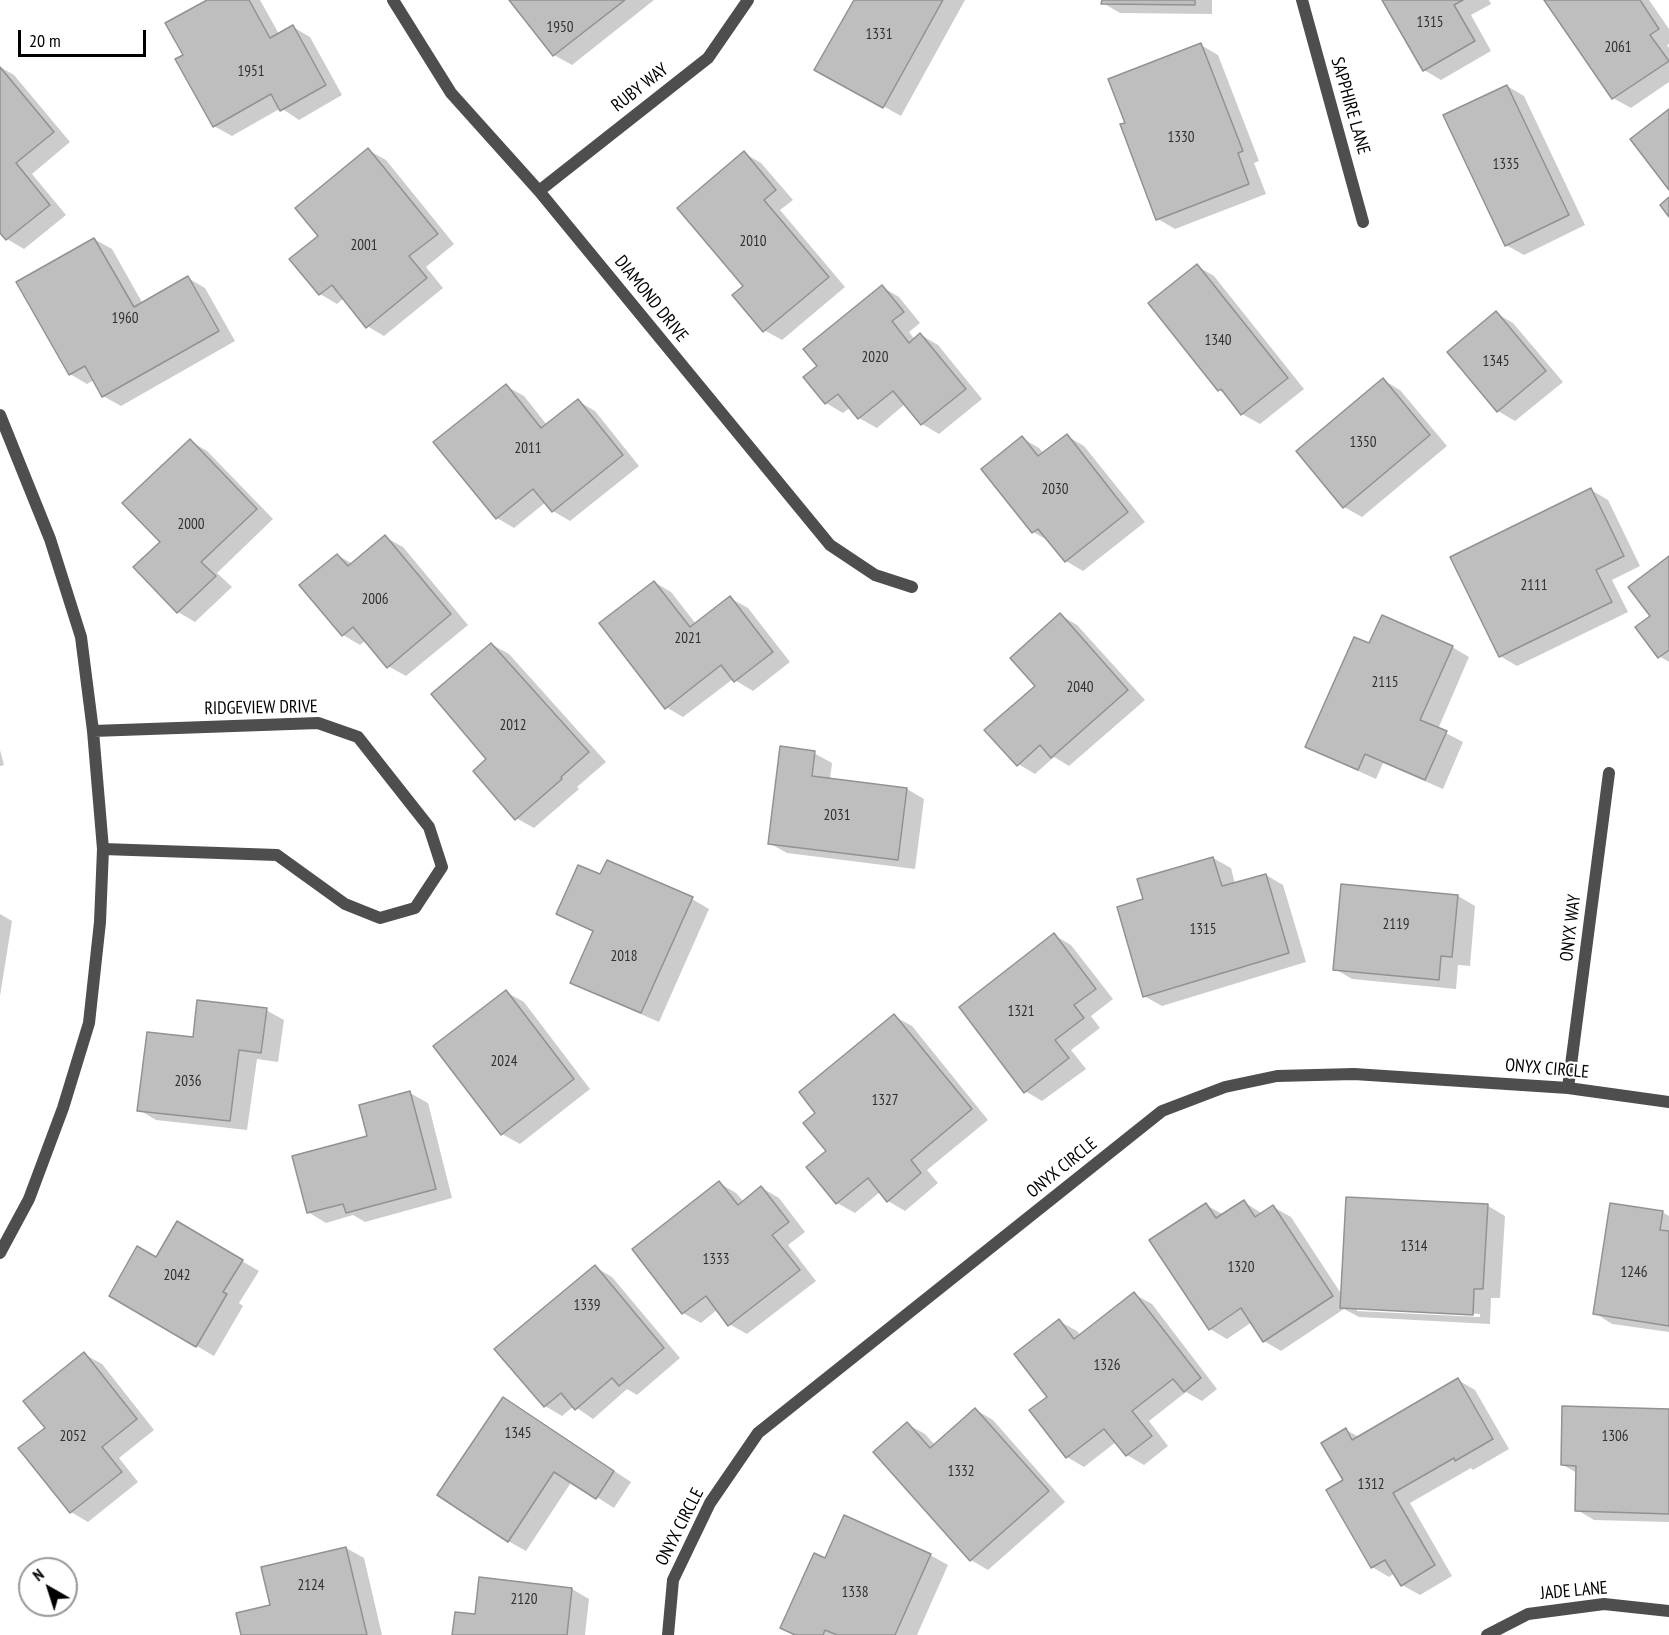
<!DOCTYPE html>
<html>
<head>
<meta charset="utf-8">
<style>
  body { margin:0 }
  #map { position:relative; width:1669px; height:1635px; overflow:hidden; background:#fff; font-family:"PT Sans Narrow",sans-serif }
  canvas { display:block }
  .north { position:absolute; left:18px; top:1557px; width:60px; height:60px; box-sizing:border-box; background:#fff; border:2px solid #999; border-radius:50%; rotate:321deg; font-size:16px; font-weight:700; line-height:24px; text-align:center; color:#000 }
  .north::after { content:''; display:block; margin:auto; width:21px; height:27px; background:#000; clip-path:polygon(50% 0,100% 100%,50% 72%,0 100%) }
  .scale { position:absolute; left:18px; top:30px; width:128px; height:27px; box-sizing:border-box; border:3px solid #000; border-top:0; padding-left:8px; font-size:18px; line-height:21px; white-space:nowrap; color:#000; -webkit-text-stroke:4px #fff; paint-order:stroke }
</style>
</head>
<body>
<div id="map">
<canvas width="1669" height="1635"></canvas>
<div class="north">N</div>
<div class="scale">20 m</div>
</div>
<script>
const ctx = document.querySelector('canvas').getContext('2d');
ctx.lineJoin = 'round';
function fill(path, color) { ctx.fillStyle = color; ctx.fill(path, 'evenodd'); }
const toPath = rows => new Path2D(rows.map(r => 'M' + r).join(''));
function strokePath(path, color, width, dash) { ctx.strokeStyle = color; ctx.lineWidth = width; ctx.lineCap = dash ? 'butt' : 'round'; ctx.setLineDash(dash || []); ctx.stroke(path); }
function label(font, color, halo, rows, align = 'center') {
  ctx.font = font + ' "PT Sans Narrow",sans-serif'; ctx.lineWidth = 4.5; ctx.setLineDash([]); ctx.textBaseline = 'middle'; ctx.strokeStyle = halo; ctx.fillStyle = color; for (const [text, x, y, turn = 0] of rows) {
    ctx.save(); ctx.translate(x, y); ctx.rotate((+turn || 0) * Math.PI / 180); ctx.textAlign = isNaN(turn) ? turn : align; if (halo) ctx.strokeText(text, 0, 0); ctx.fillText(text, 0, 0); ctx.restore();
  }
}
const shadow = toPath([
  [211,0,260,0,279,34,293,27,310,37,342,95,299,120,281,108,232,136,214,126,185,56],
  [511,0,654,0,572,65,554,55],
  [855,0,965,0,901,116,816,69],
  [1103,0,1212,0,1212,14,1120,13,1103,3],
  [1384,0,1489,0,1491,4,1471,15,1491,51,1441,80,1424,70],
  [1546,0,1649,0,1669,29,1669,44,1667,45,1669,48,1669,82,1631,108,1613,98],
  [1201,45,1218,55,1259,161,1254,163,1266,194,1175,229,1158,219,1127,124],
  [0,67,14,75,70,142,32,174,66,215,24,249,7,239,0,231],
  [1507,86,1524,96,1585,225,1524,255,1506,245],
  [368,150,386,160,454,244,426,267,443,288,384,336,367,326,344,298,337,304,320,294,320,236],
  [744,153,761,163,793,200,780,210,845,287,782,340,764,330,745,286],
  [94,239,112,249,143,304,188,278,205,288,235,341,121,406,103,396,94,380,87,384,70,374],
  [1197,266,1214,276,1304,389,1260,424,1242,414,1228,395,1219,390],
  [882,287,899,297,920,323,909,332,915,340,921,335,938,345,982,399,939,434,922,424,905,404,877,428,859,418,851,407,843,413,826,403,819,366],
  [1496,313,1513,323,1563,382,1515,421,1498,411],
  [1383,380,1400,390,1447,446,1362,517,1344,507,1298,452],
  [506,386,524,396,547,425,578,401,595,411,639,466,570,521,553,511,546,502,514,528,497,518],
  [1067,436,1084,446,1145,522,1083,571,1066,561,1051,542,1033,532,984,469,1022,438,1039,448,1044,454],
  [190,441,207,451,273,519,217,573,232,587,195,622,178,612,162,542],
  [1591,490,1608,500,1640,566,1612,580,1628,612,1517,666,1500,656],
  [385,537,403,547,468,625,406,676,388,666,366,640,360,645,343,635,337,555,353,564],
  [1669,558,1669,662,1659,656,1652,616],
  [654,582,671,592,696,624,730,598,748,608,790,662,753,691,733,679,683,717,666,707],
  [1060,615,1077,625,1145,700,1069,766,1054,757,1035,774,1018,764,1037,686],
  [491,644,509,654,606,762,577,787,579,789,534,828,516,818,488,759],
  [1370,645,1452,647,1469,657,1438,729,1463,742,1443,789,1383,763,1376,779,1325,756,1307,746],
  [0,750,4,765,0,766],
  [814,753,832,763,830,779,907,789,924,799,915,869,787,853,769,843],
  [1213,858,1231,868,1235,884,1266,875,1283,885,1306,962,1162,1006,1144,996,1145,900],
  [601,876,692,899,709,909,659,1022,590,992,572,982,594,932,558,913],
  [1458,896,1475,906,1470,966,1458,965,1456,989,1352,979,1335,969],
  [0,914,12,921,0,996],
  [1054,935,1071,945,1113,999,1091,1016,1100,1028,1071,1050,1086,1069,1042,1101,1025,1091],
  [506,992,524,1002,590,1089,520,1144,502,1134],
  [266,1010,284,1020,278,1062,257,1059,247,1130,156,1120,139,1110,194,1039],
  [894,1016,912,1026,988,1120,927,1170,938,1183,905,1211,888,1201,880,1192,855,1213,837,1203,828,1152],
  [410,1093,428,1103,452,1198,365,1222,353,1215,326,1223,308,1212,369,1137],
  [719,1183,736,1193,744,1202,762,1188,779,1198,805,1232,788,1245,816,1281,747,1334,729,1324,718,1309,701,1323,683,1313],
  [1244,1202,1263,1214,1273,1207,1291,1217,1342,1295,1488,1206,1505,1216,1500,1298,1491,1298,1490,1324,1359,1317,1344,1309,1281,1351,1264,1341,1252,1322,1227,1339,1210,1329,1206,1205,1224,1215],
  [1357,1308,1480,1314,1480,1317,1357,1311],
  [1662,1212,1669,1216,1669,1332,1612,1324,1595,1313],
  [177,1223,259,1271,239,1303,243,1306,214,1356,111,1296,156,1259],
  [595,1267,612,1277,680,1358,637,1395,627,1389,593,1419,574,1406,562,1416,545,1406],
  [1134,1294,1152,1304,1217,1389,1202,1401,1186,1392,1149,1421,1168,1446,1144,1465,1127,1455,1116,1442,1084,1467,1067,1457,1049,1397,1059,1321,1077,1331,1081,1336],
  [84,1354,102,1364,154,1430,119,1458,138,1482,88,1522,71,1512,47,1428],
  [1458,1380,1475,1390,1509,1449,1473,1470,1471,1468,1410,1503,1452,1576,1420,1595,1402,1585,1395,1573,1389,1577,1372,1567,1345,1481,1346,1430,1359,1437],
  [521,1409,631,1482,614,1508,572,1481,526,1551,508,1541],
  [976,1410,993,1420,1065,1502,988,1570,971,1560,875,1452,907,1424,925,1434,935,1445],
  [1669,1411,1669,1522,1594,1520,1577,1510,1577,1473,1563,1465],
  [346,1548,364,1558,382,1635,243,1635,272,1606],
  [930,1555,948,1565,917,1635,794,1635,782,1628,826,1560],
  [572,1589,589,1599,585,1635,454,1635,476,1616]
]);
const building = toPath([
  [207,0,249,0,270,38,293,25,326,85,280,111,271,94,213,127,175,59,183,55,165,23,207,0],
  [509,0,625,0,553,56,509,0],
  [854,0,943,0,883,108,814,70,854,0],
  [1102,0,1195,0,1195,5,1101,4,1102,0],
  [1382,0,1463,0,1454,5,1475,41,1423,71,1382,0],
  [1544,0,1640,0,1659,29,1650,35,1669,61,1612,99,1544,0],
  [1201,43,1243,151,1238,153,1249,184,1156,220,1120,124,1125,123,1108,79,1201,43],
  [0,67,54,132,16,163,50,205,6,240,0,233,0,67],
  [1507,85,1569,215,1505,246,1443,115,1507,85],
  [1669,109,1669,190,1630,139,1669,109],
  [368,148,438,234,409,256,427,278,366,328,332,285,319,295,289,259,318,236,295,208,368,148],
  [744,151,776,190,764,200,829,277,763,332,732,295,743,286,677,208,744,151],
  [1669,197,1669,217,1660,205,1669,197],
  [94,238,134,307,188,276,219,331,102,397,85,366,69,375,16,282,94,238],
  [1197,264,1288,378,1241,415,1221,389,1218,391,1148,303,1197,264],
  [882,285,904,312,892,321,909,343,920,333,966,389,921,425,893,391,858,419,838,394,825,404,803,377,817,366,803,349,882,285],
  [1496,311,1546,371,1497,412,1447,352,1496,311],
  [1383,378,1430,435,1343,508,1296,451,1383,378],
  [506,384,541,428,578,399,623,455,552,512,533,489,496,519,433,442,506,384],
  [1067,434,1128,512,1065,562,1038,529,1032,533,981,469,1022,436,1038,456,1067,434],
  [190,439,257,509,201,562,216,576,177,613,133,567,160,542,122,503,190,439],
  [1591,488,1624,556,1596,570,1612,602,1499,657,1450,557,1591,488],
  [385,535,451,614,387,668,353,627,342,636,299,585,337,554,348,566,385,535],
  [1669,556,1669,650,1658,658,1635,627,1650,616,1628,587,1669,556],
  [654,581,690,627,730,596,773,652,734,682,721,665,665,709,599,623,654,581],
  [1060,613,1128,690,1051,758,1040,745,1017,766,984,730,1035,686,1010,658,1060,613],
  [1382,615,1453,646,1420,720,1447,731,1425,780,1365,754,1358,770,1305,747,1354,637,1369,643,1382,615],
  [491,643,589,752,561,777,562,779,515,820,473,771,486,759,431,694,491,643],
  [780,746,815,751,812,776,907,788,898,860,768,844,780,746],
  [1213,857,1222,886,1266,874,1289,953,1143,997,1117,907,1143,899,1137,879,1213,857],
  [607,860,693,897,641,1013,570,983,593,931,556,914,578,865,600,874,607,860],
  [1341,884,1458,895,1452,957,1441,956,1439,980,1333,970,1341,884],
  [1054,933,1096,989,1074,1005,1084,1018,1055,1040,1069,1058,1024,1093,959,1007,1054,933],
  [506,990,574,1079,501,1135,433,1046,506,990],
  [197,1000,267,1008,261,1053,239,1050,230,1121,137,1111,147,1032,193,1037,197,1000],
  [894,1014,972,1109,911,1160,921,1173,887,1202,868,1178,836,1204,806,1167,826,1151,803,1123,815,1113,799,1092,894,1014],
  [410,1091,436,1189,346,1213,343,1204,307,1213,292,1156,367,1136,359,1105,410,1091],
  [719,1181,738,1205,761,1186,789,1222,772,1235,800,1270,728,1326,706,1296,682,1314,632,1249,719,1181],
  [1346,1197,1488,1204,1483,1289,1474,1289,1473,1315,1340,1308,1346,1197],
  [1244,1200,1255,1217,1273,1205,1333,1296,1263,1342,1241,1308,1209,1330,1149,1240,1206,1203,1216,1218,1244,1200],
  [1610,1203,1663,1211,1660,1230,1669,1231,1669,1326,1593,1314,1610,1203],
  [177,1221,243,1260,223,1292,227,1294,196,1347,109,1296,137,1246,156,1257,177,1221],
  [595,1265,664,1348,619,1386,612,1378,575,1410,561,1393,544,1407,494,1349,595,1265],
  [1134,1292,1201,1378,1184,1392,1173,1379,1132,1411,1152,1436,1126,1456,1104,1429,1066,1458,1029,1410,1047,1397,1014,1354,1059,1319,1074,1339,1134,1292],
  [84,1352,137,1419,102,1447,122,1472,70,1513,18,1448,45,1428,23,1401,84,1352],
  [1458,1378,1493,1439,1455,1461,1454,1458,1393,1493,1435,1565,1401,1586,1385,1560,1371,1568,1326,1490,1343,1480,1321,1443,1346,1428,1352,1440,1458,1378],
  [503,1397,614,1471,596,1499,554,1472,508,1542,437,1495,503,1397],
  [1562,1406,1669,1409,1669,1514,1575,1511,1576,1466,1561,1465,1562,1406],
  [975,1408,1049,1491,970,1561,873,1452,907,1422,930,1448,975,1408],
  [844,1515,931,1554,895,1635,837,1635,825,1630,823,1635,795,1635,780,1628,814,1553,825,1558,844,1515],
  [346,1547,367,1635,241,1635,236,1613,270,1605,261,1567,346,1547],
  [479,1577,572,1588,567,1635,452,1635,455,1612,475,1614,479,1577]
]);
const street = toPath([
  [393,0,451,93,539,191,830,545,875,575,912,587],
  [1302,0,1363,222],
  [539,191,708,58,748,0],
  [0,415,50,539,81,637,93,731,103,849,100,922,89,1023,63,1108,29,1199,0,1253],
  [93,731,318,723,358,737,429,827,442,867,415,908,380,918,345,904,277,855,103,849],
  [1568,1088,1609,773],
  [668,1635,673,1580,710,1503,758,1433,1162,1111,1225,1087,1277,1076,1354,1074,1568,1088,1669,1102],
  [1487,1635,1528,1614,1604,1604,1669,1611]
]);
const numberNames = [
  ["1315",1430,23],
  ["1950",560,28],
  ["1331",879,35],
  ["2061",1618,48],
  ["1951",251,72],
  ["1330",1181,138],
  ["1335",1506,165],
  ["2010",753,242],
  ["2001",364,246],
  ["1960",125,319],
  ["1340",1218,341],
  ["2020",875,358],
  ["1345",1496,362],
  ["1350",1363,443],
  ["2011",528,449],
  ["2030",1055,490],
  ["2000",191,525],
  ["2111",1534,586],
  ["2006",375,600],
  ["2021",688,639],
  ["2115",1385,683],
  ["2040",1080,688],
  ["2012",513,726],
  ["2031",837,816],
  ["2119",1396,925],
  ["1315",1203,930],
  ["2018",624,957],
  ["1321",1021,1012],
  ["2024",504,1062],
  ["2036",188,1082],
  ["1327",885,1101],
  ["1314",1414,1247],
  ["1333",716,1260],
  ["1320",1241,1268],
  ["1246",1634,1273],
  ["2042",177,1276],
  ["1339",587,1306],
  ["1326",1107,1366],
  ["1345",518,1434],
  ["2052",73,1437],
  ["1306",1615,1437],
  ["1332",961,1472],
  ["1312",1371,1485],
  ["2124",311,1586],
  ["1338",855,1593],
  ["2120",524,1600]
];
const streetNames = [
  ["RUBY WAY",640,88,-38],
  ["SAPPHIRE LANE",1350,106,74],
  ["DIAMOND DRIVE",651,299,51],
  ["RIDGEVIEW DRIVE",261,708,-1],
  ["ONYX WAY",1571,928,-83],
  ["ONYX CIRCLE",1547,1069,5],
  ["ONYX CIRCLE",1062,1168,-39],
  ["ONYX CIRCLE",680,1527,-63],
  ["JADE LANE",1574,1591,-5]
];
fill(shadow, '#0003');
fill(building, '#bebebe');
strokePath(building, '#929292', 1.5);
strokePath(street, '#4e4e4e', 12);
label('15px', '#303030', null, numberNames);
label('18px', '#000', '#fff', streetNames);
</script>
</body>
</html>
